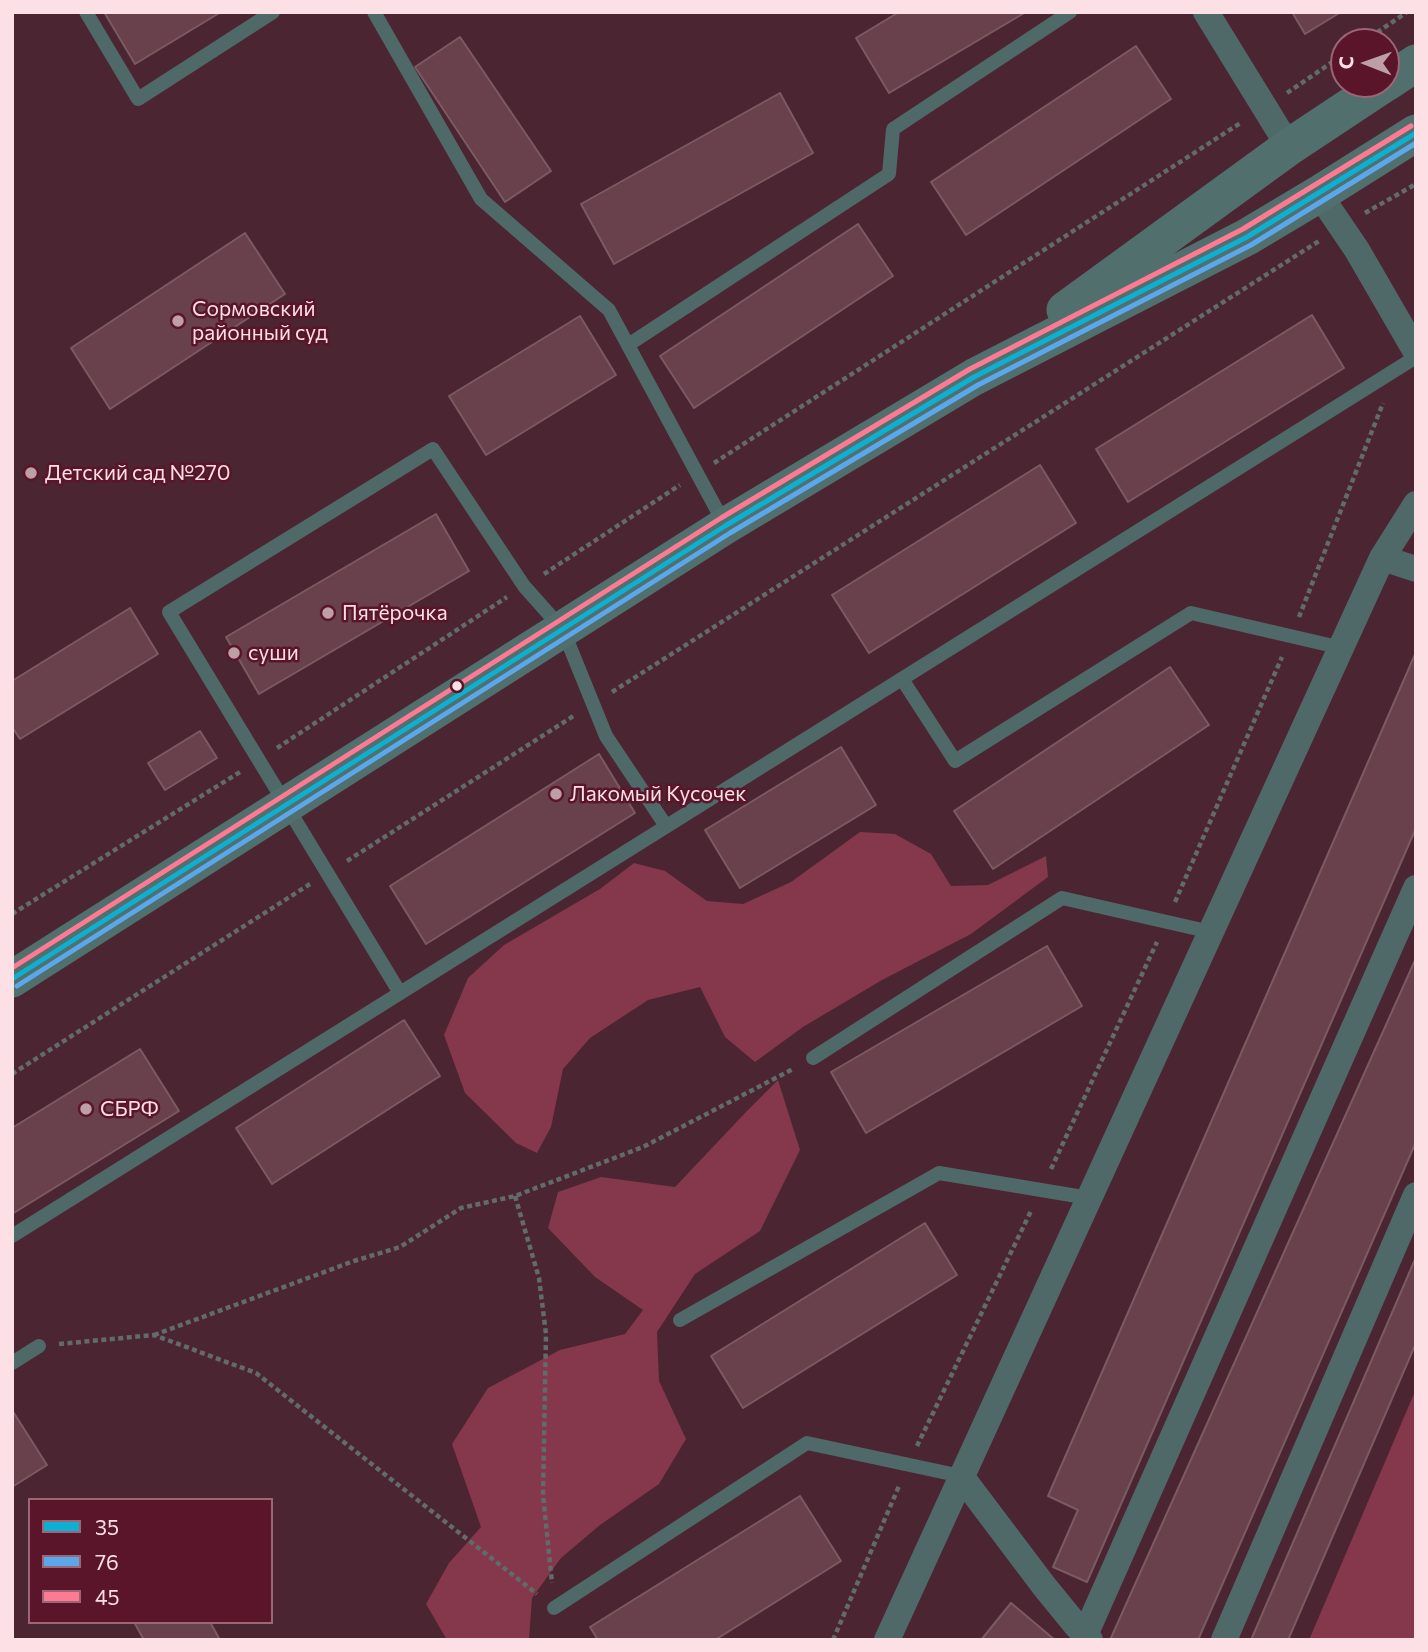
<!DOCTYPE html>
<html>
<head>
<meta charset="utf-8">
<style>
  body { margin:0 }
  #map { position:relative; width:1428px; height:1652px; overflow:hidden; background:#4b2531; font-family:Commissioner,sans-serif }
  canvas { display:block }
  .frame { position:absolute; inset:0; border:14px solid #fce0e5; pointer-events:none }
  .legend { position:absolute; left:28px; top:1498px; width:245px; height:126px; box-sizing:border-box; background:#5b152b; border:2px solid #9b6675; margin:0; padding:9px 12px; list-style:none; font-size:21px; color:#fce0e5 }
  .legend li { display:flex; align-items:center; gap:14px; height:35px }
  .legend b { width:35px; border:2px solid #9b6675 }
  .north { position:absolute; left:1330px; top:28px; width:70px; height:70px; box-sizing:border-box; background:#5b152b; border:2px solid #9b6675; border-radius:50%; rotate:271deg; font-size:19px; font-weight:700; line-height:28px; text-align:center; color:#fce0e5 }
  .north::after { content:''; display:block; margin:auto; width:24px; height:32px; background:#be9fa6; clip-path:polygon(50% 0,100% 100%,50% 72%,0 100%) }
</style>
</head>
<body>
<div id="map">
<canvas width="1428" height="1652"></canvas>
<div class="frame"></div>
<ul class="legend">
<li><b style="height:9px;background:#0dafd3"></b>35</li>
<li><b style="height:9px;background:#5aa8eb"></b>76</li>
<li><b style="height:9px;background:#fe7a93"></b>45</li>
</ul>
<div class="north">С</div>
</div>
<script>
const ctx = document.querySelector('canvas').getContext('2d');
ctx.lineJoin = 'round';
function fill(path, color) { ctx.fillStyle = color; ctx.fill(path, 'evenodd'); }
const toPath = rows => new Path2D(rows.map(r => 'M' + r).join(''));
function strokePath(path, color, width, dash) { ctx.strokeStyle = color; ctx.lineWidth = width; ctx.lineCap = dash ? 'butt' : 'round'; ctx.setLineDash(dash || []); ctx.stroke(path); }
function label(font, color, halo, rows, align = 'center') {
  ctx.font = font + ' Commissioner,sans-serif'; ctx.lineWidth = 5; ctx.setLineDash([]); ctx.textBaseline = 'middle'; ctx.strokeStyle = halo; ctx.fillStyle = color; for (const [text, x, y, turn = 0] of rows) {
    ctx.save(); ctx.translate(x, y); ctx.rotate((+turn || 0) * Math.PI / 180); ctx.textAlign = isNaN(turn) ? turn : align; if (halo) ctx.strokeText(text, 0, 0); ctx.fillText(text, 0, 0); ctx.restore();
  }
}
const green = toPath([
  [860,832,895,834,931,854,951,886,988,885,1046,856,1048,877,971,934,882,980,803,1027,755,1062,725,1037,700,987,648,1000,590,1038,563,1069,551,1127,537,1153,516,1143,465,1093,444,1035,468,978,504,945,600,889,634,863,665,871,707,901,743,904,791,882],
  [778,1080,800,1150,760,1231,695,1274,657,1332,659,1381,686,1439,659,1484,600,1525,561,1558,532,1598,529,1640,447,1640,426,1604,449,1563,481,1527,452,1444,488,1388,560,1350,625,1334,643,1310,595,1277,548,1228,558,1192,601,1177,675,1187,746,1112],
  [1416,1389,1416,1640,1309,1640]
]);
const building = toPath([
  [104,12,221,12,135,64,104,12],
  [899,12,1026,12,889,93,856,38,899,12],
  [1292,12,1341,12,1305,34,1292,12],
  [460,37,551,171,505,202,415,67,460,37],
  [1136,46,1171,99,966,235,931,182,1136,46],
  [780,93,813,153,614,264,581,204,780,93],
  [858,224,893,276,694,408,660,356,858,224],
  [245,233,285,294,110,409,71,348,245,233],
  [1312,315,1344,368,1128,502,1096,449,1312,315],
  [580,316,616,375,486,455,449,396,580,316],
  [1040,465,1076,523,869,653,832,595,1040,465],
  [436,514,469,571,259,694,226,637,436,514],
  [130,608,158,654,20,739,12,727,12,681,130,608],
  [1416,652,1416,828,1087,1582,1053,1567,1078,1510,1048,1496,1416,652],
  [1170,667,1209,725,993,869,954,811,1170,667],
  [200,731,217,758,165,790,148,763,200,731],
  [841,747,876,805,740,888,705,830,841,747],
  [599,754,635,813,426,944,390,886,599,754],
  [1047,946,1082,1006,866,1133,831,1072,1047,946],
  [1416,958,1416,1142,1198,1640,1110,1640,1416,958],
  [404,1020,440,1076,272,1184,236,1128,404,1020],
  [140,1049,179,1111,12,1214,12,1128,140,1049],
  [925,1223,957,1275,743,1408,711,1356,925,1223],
  [1416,1257,1416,1343,1288,1640,1251,1640,1416,1257],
  [12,1410,47,1465,12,1487,12,1410],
  [800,1496,841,1561,715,1640,598,1640,590,1627,800,1496],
  [1011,1603,1055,1640,981,1640,1011,1603],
  [134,1622,210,1622,220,1640,144,1640,134,1622]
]);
const path = toPath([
  [1363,42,1407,12],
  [1287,93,1344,54],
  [1365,213,1416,184],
  [714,463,1242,122],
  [544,574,680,485],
  [1299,617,1383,403],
  [612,692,1319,241],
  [277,748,507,597],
  [347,861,575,715],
  [1175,902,1282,657],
  [12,914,240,772],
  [12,1074,310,884],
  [1051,1169,1157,942],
  [515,1196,539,1278,546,1334,543,1495,552,1583],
  [154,1335,354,1261,400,1247,461,1208,515,1196,643,1147,793,1069],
  [59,1344,154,1335,256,1373,537,1594],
  [917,1446,1032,1209],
  [833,1640,899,1486]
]);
const lane = toPath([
  [86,12,138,99,273,12],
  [374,12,481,199,609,310,725,525],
  [628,345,889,174,893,129,1070,12],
  [902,679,955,761,1191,613,1342,648],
  [400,993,169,612,433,449,524,586,563,630,606,736,666,826],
  [813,1058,1062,898,1211,932],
  [12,1236,1416,357],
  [680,1320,939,1173,1089,1198],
  [12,1363,39,1346],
  [554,1608,807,1443,961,1476]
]);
const street = toPath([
  [1206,12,1289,147],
  [1319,194,1357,250,1416,352],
  [1382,558,1416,569],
  [961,1476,1044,1586,1075,1624,1090,1640],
  [1085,1635,1416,888],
  [887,1640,1382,558,1416,504],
  [1224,1640,1416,1195]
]);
const secondary = toPath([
  [1386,83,1416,63],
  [1065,310,1289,147,1384,84],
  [12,979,725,526,974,377,1247,237,1319,194,1416,133]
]);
const bus1 = toPath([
  [12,979,725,526,974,377,1247,237,1416,133]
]);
const bus2 = toPath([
  [17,986,730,533,978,385,1251,245,1416,143]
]);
const bus3 = toPath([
  [12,968,721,518,970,369,1243,229,1411,126]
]);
const markers = [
  [178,321,7,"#be9fa6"],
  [31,473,7,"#be9fa6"],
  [328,613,7,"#be9fa6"],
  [234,653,7,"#be9fa6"],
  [457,686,6,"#fce0e5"],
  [556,794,7,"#be9fa6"],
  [86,1109,7,"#be9fa6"]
];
const poiNames = [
  ["Сормовский",192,309],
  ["районный суд",192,333],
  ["Детский сад №270",45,473],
  ["Пятёрочка",342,613],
  ["суши",248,653],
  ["Лакомый Кусочек",570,794],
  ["СБРФ",100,1109]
];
fill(green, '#85374c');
fill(building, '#68414d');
strokePath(building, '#7a5a63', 2);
strokePath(path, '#626b6c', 4.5, [5, 3.5]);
strokePath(lane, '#4f6868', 14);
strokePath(street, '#4f6868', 26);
strokePath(secondary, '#506f6d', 37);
strokePath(bus1, '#0dafd3', 5);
strokePath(bus2, '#5aa8eb', 5);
strokePath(bus3, '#fe7a93', 5);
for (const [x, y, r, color] of markers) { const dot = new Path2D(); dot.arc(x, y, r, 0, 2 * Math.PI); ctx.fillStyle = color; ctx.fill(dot); strokePath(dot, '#5b152b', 2.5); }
label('21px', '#fce0e5', '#5b152b', poiNames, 'left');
</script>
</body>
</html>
